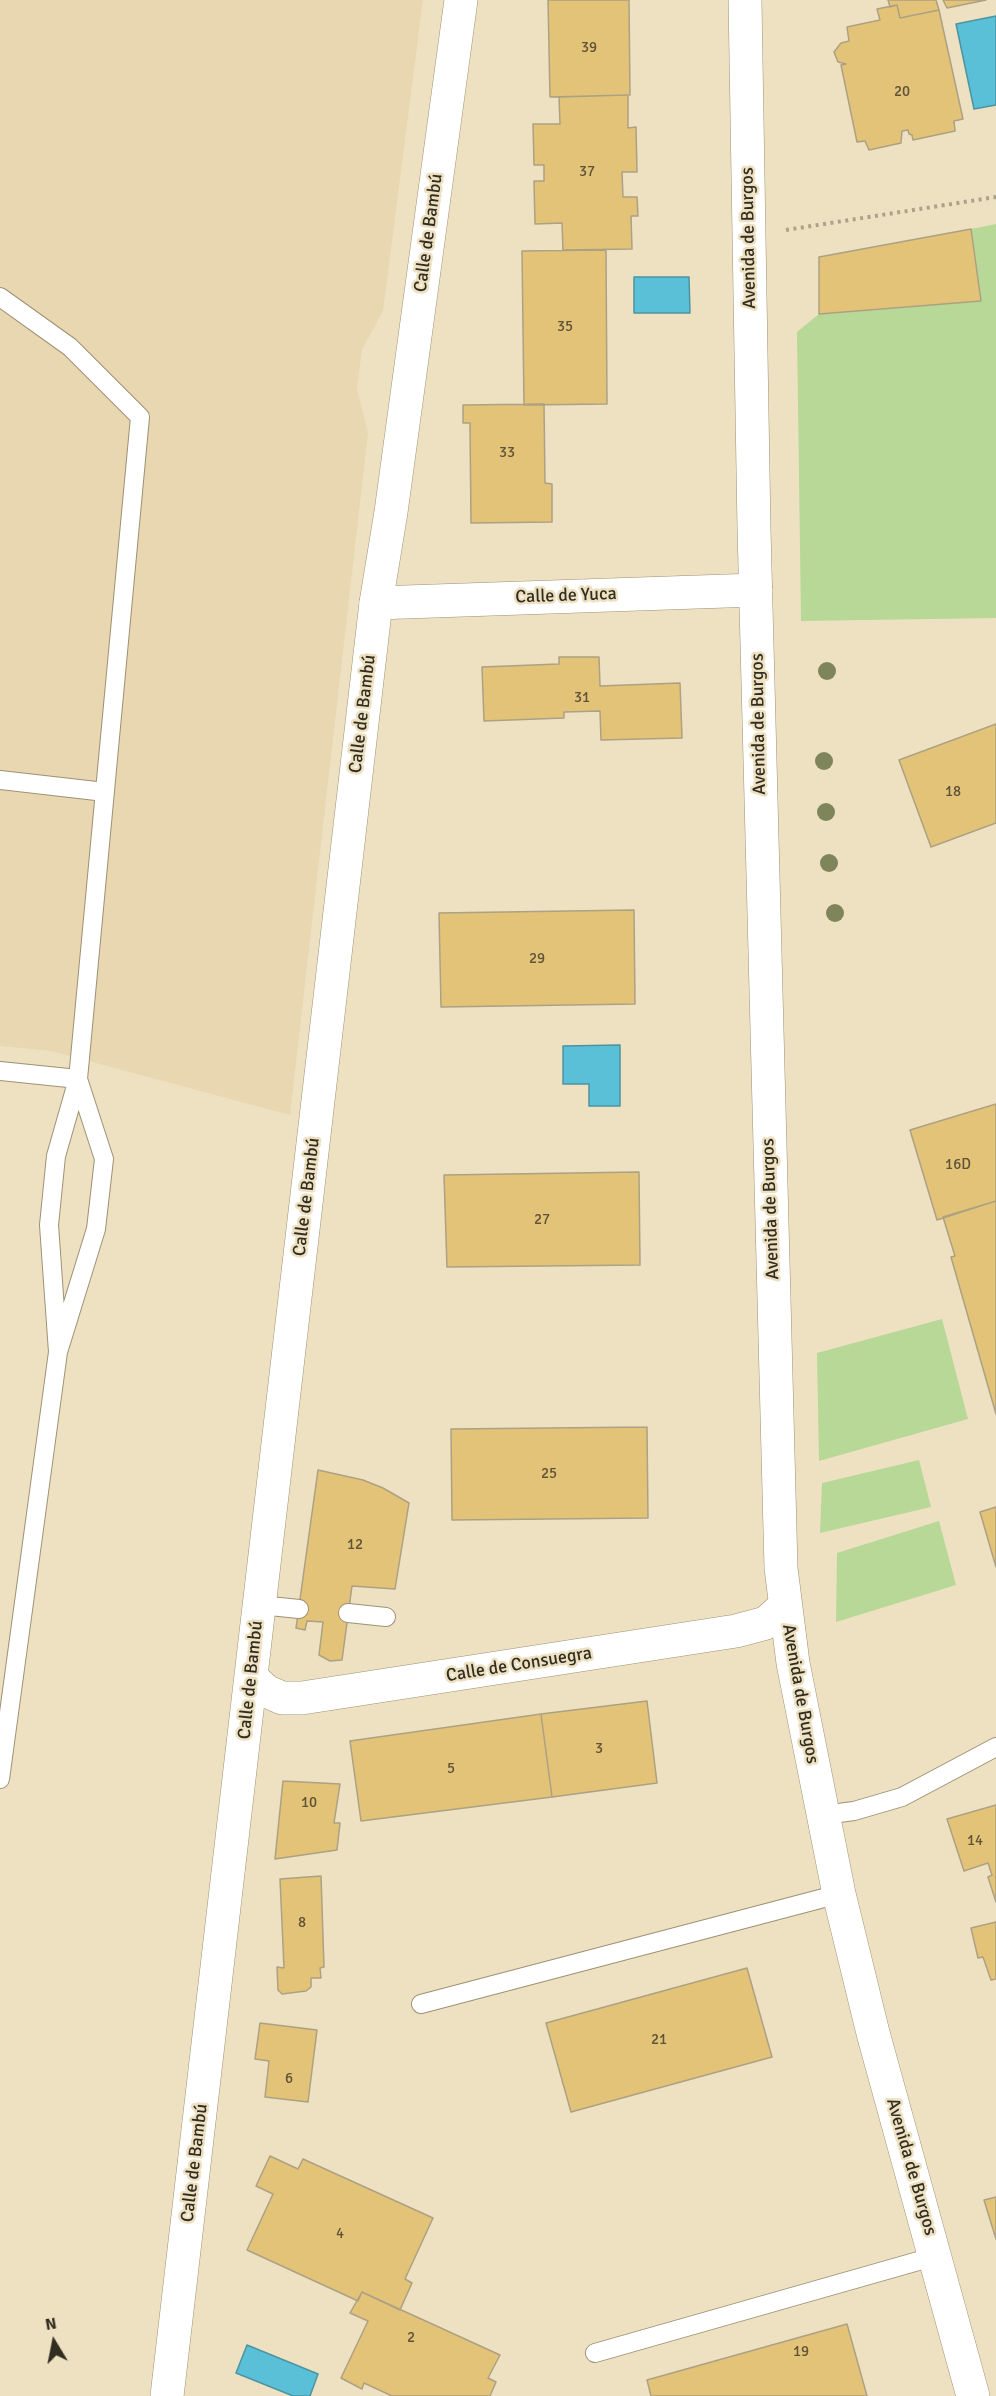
<!DOCTYPE html>
<html>
<head>
<meta charset="utf-8">
<style>
  body { margin:0 }
  #map { position:relative; width:996px; height:2396px; overflow:hidden; background:#eee1c2; font-family:Signika,sans-serif }
  canvas { display:block }
  .north { position:absolute; left:24px; top:2312px; width:60px; height:60px; -webkit-text-stroke:4px #eee1c2; paint-order:stroke; rotate:350deg; font-size:16px; font-weight:700; line-height:24px; text-align:center; color:#322d21 }
  .north::after { content:''; display:block; margin:auto; width:21px; height:27px; background:#322d21; clip-path:polygon(50% 0,100% 100%,50% 72%,0 100%) }
</style>
</head>
<body>
<div id="map">
<canvas width="996" height="2396"></canvas>
<div class="north">N</div>
</div>
<script>
const ctx = document.querySelector('canvas').getContext('2d');
ctx.lineJoin = 'round';
function fill(path, color) { ctx.fillStyle = color; ctx.fill(path, 'evenodd'); }
const toPath = rows => new Path2D(rows.map(r => 'M' + r).join(''));
function strokePath(path, color, width, dash) { ctx.strokeStyle = color; ctx.lineWidth = width; ctx.lineCap = dash ? 'butt' : 'round'; ctx.setLineDash(dash || []); ctx.stroke(path); }
function label(font, color, halo, rows, align = 'center') {
  ctx.font = font + ' Signika,sans-serif'; ctx.lineWidth = 5; ctx.setLineDash([]); ctx.textBaseline = 'middle'; ctx.strokeStyle = halo; ctx.fillStyle = color; for (const [text, x, y, turn = 0] of rows) {
    ctx.save(); ctx.translate(x, y); ctx.rotate((+turn || 0) * Math.PI / 180); ctx.textAlign = isNaN(turn) ? turn : align; if (halo) ctx.strokeText(text, 0, 0); ctx.fillText(text, 0, 0); ctx.restore();
  }
}
const built = toPath([
  [0,0,423,0,383,311,362,350,357,389,368,433,290,1115,51,1051,0,1046]
]);
const green = toPath([
  [996,224,996,618,801,621,797,332,819,314,981,301,971,229],
  [942,1319,968,1419,819,1461,817,1353],
  [919,1460,931,1507,820,1533,822,1483],
  [939,1521,956,1585,836,1622,837,1553]
]);
const water = toPath([
  [996,16,996,105,974,109,956,24,996,16],
  [634,277,689,277,690,313,634,313,634,277],
  [620,1045,620,1106,589,1106,589,1084,563,1084,563,1046,620,1045],
  [247,2345,318,2374,310,2396,293,2396,236,2373,247,2345]
]);
const building = toPath([
  [548,0,629,0,630,95,550,97,548,0],
  [888,0,936,0,939,10,900,18,897,5,890,7,888,0],
  [943,0,986,0,947,8,943,0],
  [897,5,900,18,939,10,963,119,954,121,955,131,913,140,912,135,909,134,908,130,902,131,901,143,869,150,865,141,857,142,841,65,846,64,838,62,834,52,841,43,849,41,847,27,880,20,877,9,897,5],
  [628,95,628,128,636,127,637,172,622,172,623,197,637,197,638,216,631,216,632,249,563,250,562,223,535,224,534,181,544,181,544,165,534,165,533,124,560,124,559,97,628,95],
  [971,229,981,301,819,314,819,257,971,229],
  [606,250,607,404,524,405,522,251,606,250],
  [544,404,545,483,552,484,552,522,471,523,470,423,463,423,463,405,544,404],
  [559,657,599,657,600,686,680,683,682,738,601,740,600,711,564,712,564,718,484,721,482,667,559,664,559,657],
  [996,724,996,823,931,847,899,760,996,724],
  [634,910,635,1004,441,1007,439,913,634,910],
  [996,1104,996,1201,937,1220,910,1130,996,1104],
  [639,1172,640,1265,447,1267,444,1175,639,1172],
  [996,1201,996,1414,951,1257,955,1256,943,1217,996,1201],
  [647,1427,648,1518,452,1520,451,1429,647,1427],
  [318,1470,363,1480,383,1488,409,1503,395,1589,352,1586,342,1660,330,1661,319,1655,323,1622,307,1621,305,1630,296,1628,318,1470],
  [996,1507,996,1567,980,1512,996,1507],
  [647,1701,657,1783,552,1797,541,1714,647,1701],
  [541,1714,552,1797,361,1821,350,1741,541,1714],
  [283,1781,340,1784,334,1823,340,1823,337,1850,275,1859,283,1781],
  [996,1805,996,1902,988,1877,992,1875,988,1863,964,1871,947,1819,996,1805],
  [321,1876,324,1967,320,1968,321,1978,311,1978,311,1987,306,1991,282,1994,278,1990,277,1967,284,1968,280,1879,321,1876],
  [996,1922,996,1979,991,1980,983,1957,978,1958,971,1928,996,1922],
  [747,1968,772,2057,571,2112,546,2023,747,1968],
  [260,2023,317,2030,308,2102,265,2097,269,2061,255,2059,260,2023],
  [270,2156,298,2169,303,2159,433,2218,405,2279,412,2283,400,2310,362,2292,358,2301,247,2250,273,2194,256,2186,270,2156],
  [996,2197,996,2239,984,2200,996,2197],
  [362,2292,500,2355,488,2378,496,2382,490,2396,392,2396,364,2383,362,2389,341,2378,368,2321,350,2313,362,2292],
  [847,2324,867,2396,651,2396,647,2380,847,2324]
]);
const path = toPath([
  [786,230,996,197]
]);
const lane = toPath([
  [0,297,70,347,140,417,78,1079,56,1156,49,1225,58,1352],
  [0,780,105,792],
  [0,1071,78,1079],
  [260,1605,299,1609],
  [348,1613,386,1617],
  [0,1779,58,1352,96,1229,104,1159,78,1079],
  [823,1815,854,1811,902,1797,996,1747],
  [421,2004,839,1894],
  [595,2353,936,2256]
]);
const street = toPath([
  [376,603,756,590],
  [252,1678,266,1691,282,1698,302,1698,736,1631,766,1623,785,1606]
]);
const secondary = toPath([
  [745,0,754,529,781,1568,793,1663,839,1894,873,2033,973,2396],
  [167,2396,376,603,391,512,461,0]
]);
const trees = [
  [827,671],
  [824,761],
  [826,812],
  [829,863],
  [835,913]
];
const numberNames = [
  ["39",589,48],
  ["20",902,92],
  ["37",587,172],
  ["35",565,327],
  ["33",507,453],
  ["31",582,698],
  ["18",953,792],
  ["29",537,959],
  ["16D",958,1165],
  ["27",542,1220],
  ["25",549,1474],
  ["12",355,1545],
  ["3",599,1749],
  ["5",451,1769],
  ["10",309,1803],
  ["14",975,1841],
  ["8",302,1923],
  ["21",659,2040],
  ["6",289,2079],
  ["4",340,2234],
  ["2",411,2338],
  ["19",801,2352]
];
const streetNames = [
  ["Calle de Bambú",429,233,-82],
  ["Avenida de Burgos",749,238,-91],
  ["Calle de Yuca",566,596,-2],
  ["Calle de Bambú",363,714,-83],
  ["Avenida de Burgos",759,724,-91],
  ["Calle de Bambú",307,1197,-83],
  ["Avenida de Burgos",771,1209,-92],
  ["Calle de Consuegra",519,1665,-9],
  ["Calle de Bambú",251,1680,-84],
  ["Avenida de Burgos",800,1694,80],
  ["Calle de Bambú",195,2163,-83],
  ["Avenida de Burgos",911,2167,74]
];
fill(built, '#e8d7b1');
fill(green, '#b7d896');
fill(water, '#59c0d8');
strokePath(water, '#4d94a1', 1.5);
fill(building, '#e3c378');
strokePath(building, '#ada183', 1.5);
strokePath(lane, '#9e9174', 20);
strokePath(street, '#9e9174', 34);
strokePath(secondary, '#9e9174', 34);
strokePath(path, '#aca28a', 4, [3, 4.5]);
strokePath(lane, '#fff', 18);
strokePath(street, '#fff', 33);
strokePath(secondary, '#fff', 33);
ctx.fillStyle = '#7f855b';
for (const [x, y] of trees) { ctx.beginPath(); ctx.arc(x, y, 9, 0, 2 * Math.PI); ctx.fill(); }
label('15px', '#5e5237', null, numberNames);
label('18px', '#322d21', '#eee1c2', streetNames);
</script>
</body>
</html>
